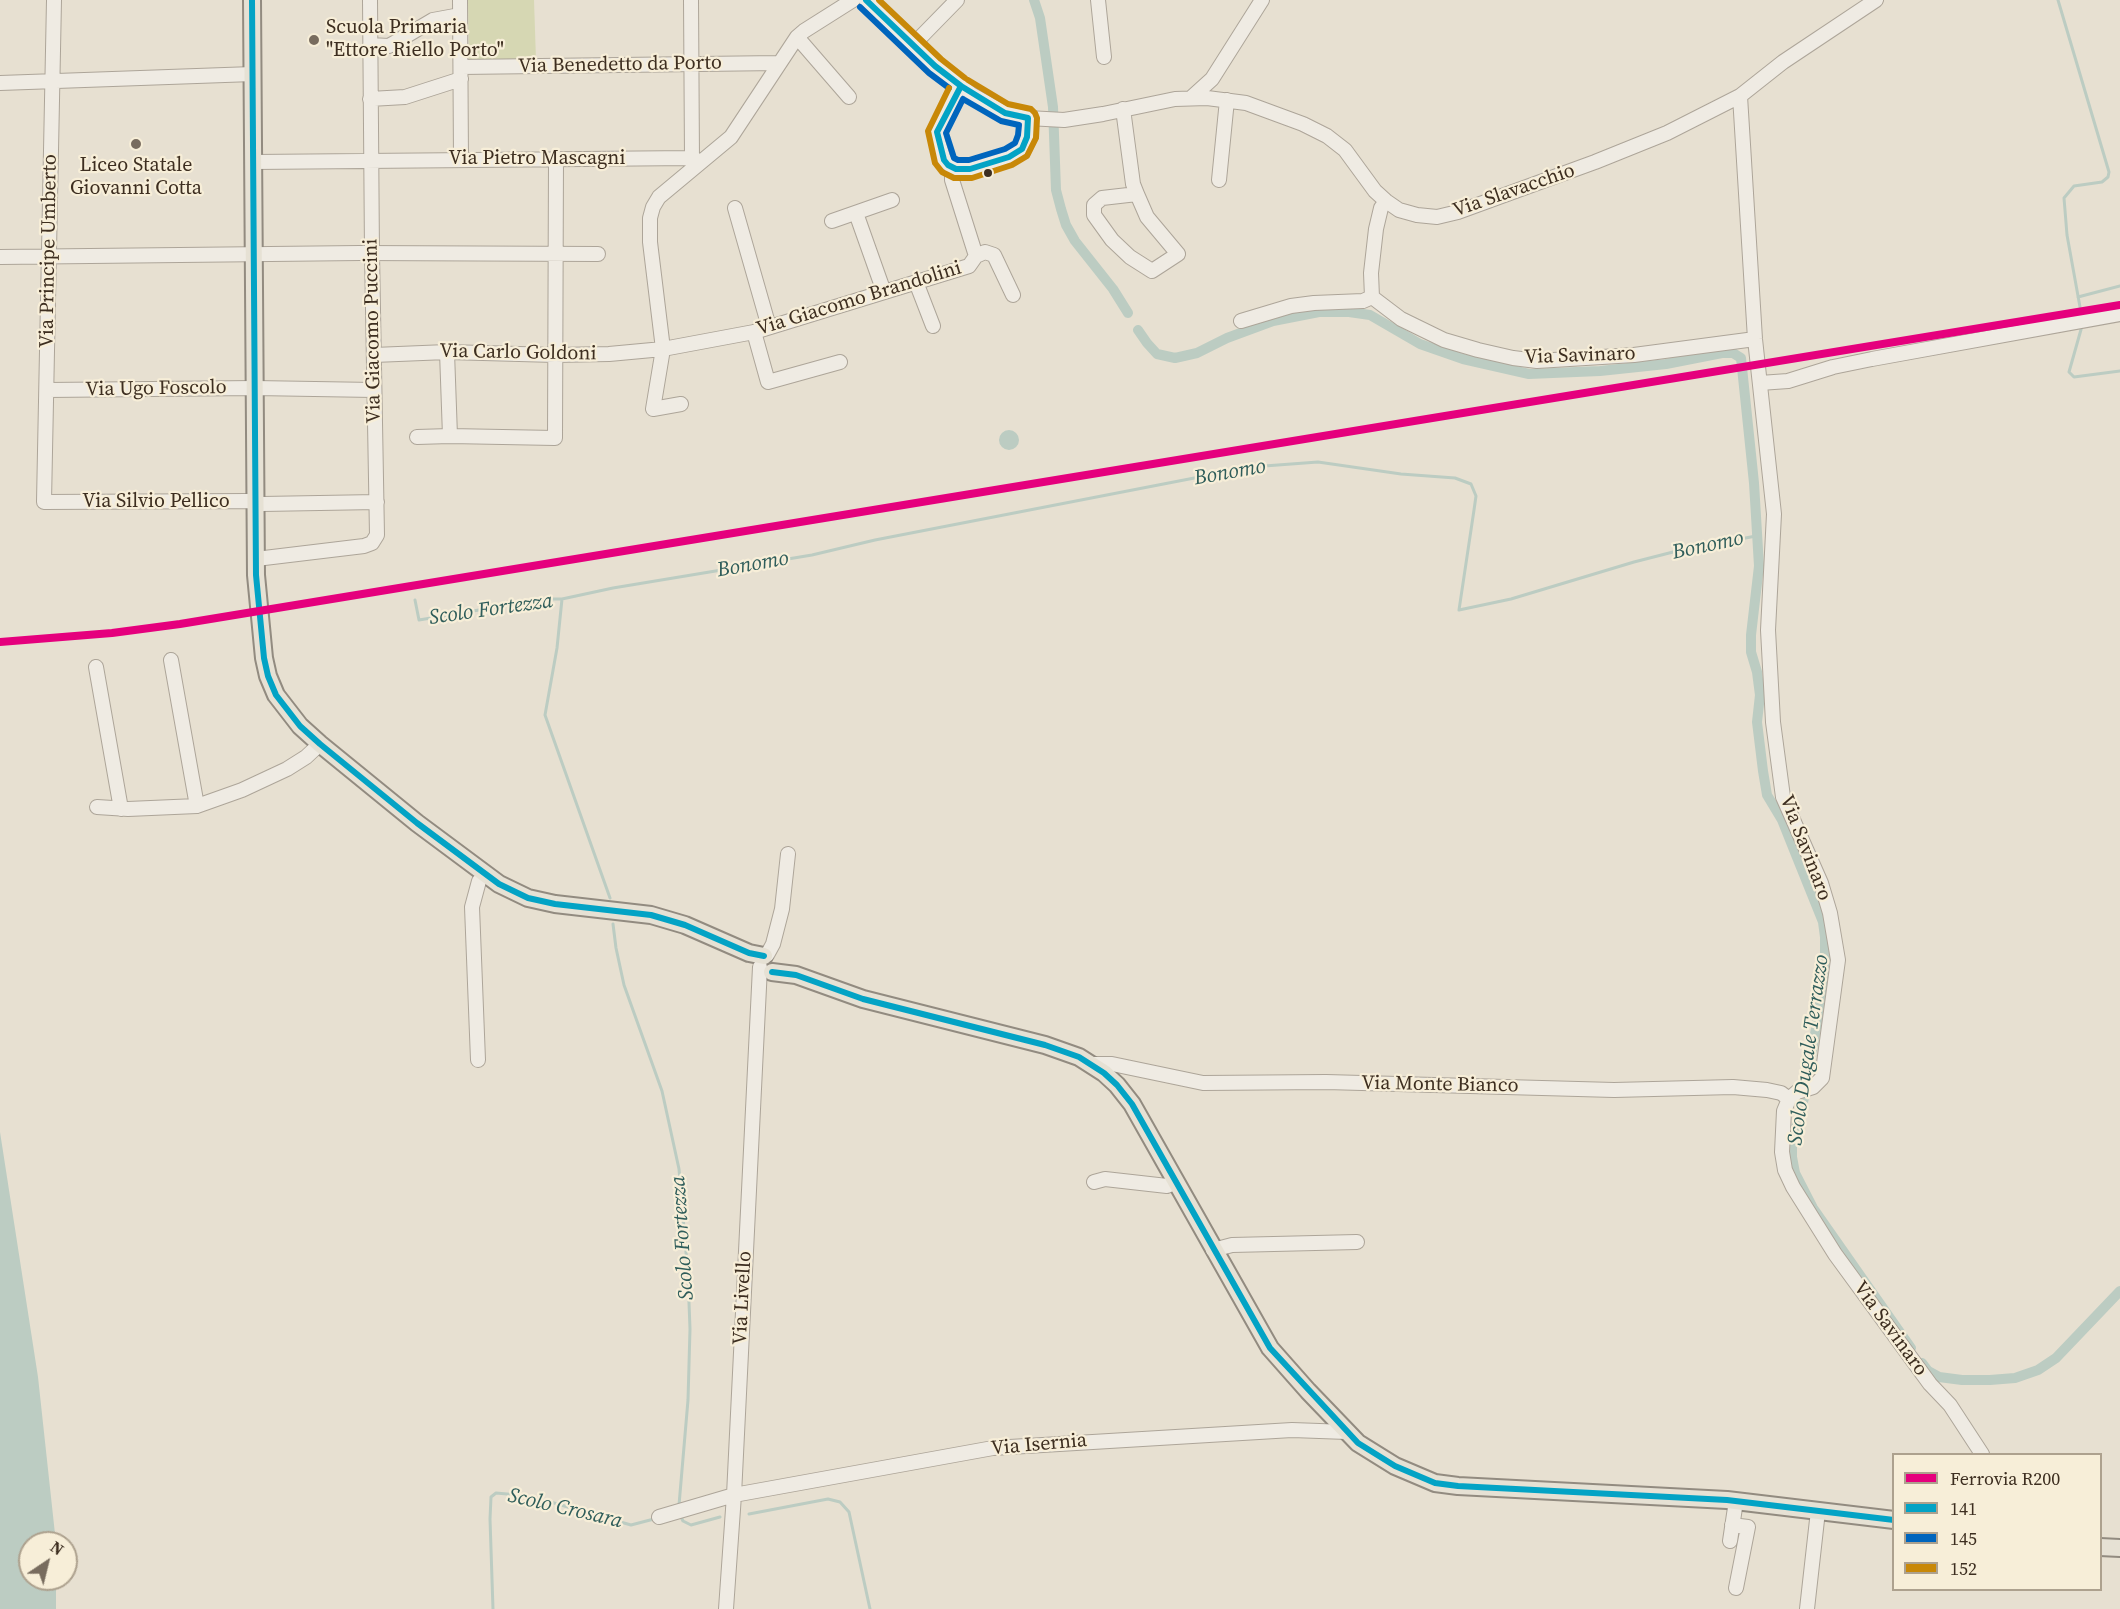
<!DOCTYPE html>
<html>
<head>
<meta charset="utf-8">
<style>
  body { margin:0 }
  #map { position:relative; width:2120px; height:1609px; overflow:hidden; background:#e7e0d1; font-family:"Source Serif 4",serif }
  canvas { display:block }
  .legend { position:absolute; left:1892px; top:1453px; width:210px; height:138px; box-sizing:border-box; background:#f7eed8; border:2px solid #ada18e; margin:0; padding:8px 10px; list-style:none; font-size:18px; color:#3d2e20 }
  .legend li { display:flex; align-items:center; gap:12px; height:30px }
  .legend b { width:30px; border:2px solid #ada18e }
  .north { position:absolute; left:18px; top:1531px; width:60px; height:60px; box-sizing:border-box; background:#f7eed8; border:2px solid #ada18e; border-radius:50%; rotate:35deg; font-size:16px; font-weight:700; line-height:24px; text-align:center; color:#3d2e20 }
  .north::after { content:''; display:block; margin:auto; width:21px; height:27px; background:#786c5e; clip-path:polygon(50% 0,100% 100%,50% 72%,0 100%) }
</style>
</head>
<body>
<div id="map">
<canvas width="2120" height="1609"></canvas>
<ul class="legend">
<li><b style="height:8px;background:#e5007d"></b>Ferrovia R200</li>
<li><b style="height:8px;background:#03a3c5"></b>141</li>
<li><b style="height:8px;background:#0065bd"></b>145</li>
<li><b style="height:8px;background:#c88808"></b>152</li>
</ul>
<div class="north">N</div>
</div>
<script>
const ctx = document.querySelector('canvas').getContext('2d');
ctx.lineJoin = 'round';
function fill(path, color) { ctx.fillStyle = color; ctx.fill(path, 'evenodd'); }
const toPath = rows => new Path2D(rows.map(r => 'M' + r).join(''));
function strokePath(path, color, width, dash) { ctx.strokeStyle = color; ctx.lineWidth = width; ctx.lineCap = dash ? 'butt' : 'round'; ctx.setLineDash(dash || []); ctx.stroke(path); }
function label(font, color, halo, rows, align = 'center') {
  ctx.font = font + ' "Source Serif 4",serif'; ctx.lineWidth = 4.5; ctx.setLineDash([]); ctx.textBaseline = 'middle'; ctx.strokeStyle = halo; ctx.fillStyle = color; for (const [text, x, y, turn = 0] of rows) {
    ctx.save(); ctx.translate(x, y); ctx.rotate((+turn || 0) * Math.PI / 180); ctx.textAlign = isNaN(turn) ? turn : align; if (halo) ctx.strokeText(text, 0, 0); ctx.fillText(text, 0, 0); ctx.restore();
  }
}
const green = toPath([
  [468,0,534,0,536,60,469,61]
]);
const water = toPath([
  '999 440a10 10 0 1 1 20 0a10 10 0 1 1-20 0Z',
  [0,1132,38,1377,55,1534,55,1543,30,1543,30,1579,56,1579,56,1609,0,1609]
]);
const stream = toPath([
  [2058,0,2109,172,2108,177,2102,182,2074,186,2064,198,2067,235,2080,307],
  [2078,297,2120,286],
  [2082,326,2069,372,2074,377,2120,371],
  [562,599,613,588,812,555,875,540,1251,467,1318,462,1401,474,1455,478,1471,484,1476,496,1474,510,1459,610,1511,599,1634,562,1677,551,1756,536],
  [415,600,419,620,545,599,562,599,557,648,545,715,610,898],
  [613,924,616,948,624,985,662,1091,679,1169,688,1276,690,1329,688,1400,679,1505],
  [749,1514,828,1499,840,1502,849,1512,870,1609],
  [680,1515,683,1521,691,1525,720,1517],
  [493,1609,490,1519,491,1497,496,1493,518,1495,547,1501,631,1525,654,1519]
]);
const canal = toPath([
  [1034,0,1040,18,1053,107,1056,190,1061,209,1066,225,1075,241,1113,289,1128,313],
  [1138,330,1147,343,1157,354,1175,358,1197,353,1227,338,1273,321,1319,312,1349,312,1370,315,1420,344,1463,359,1529,374,1600,371,1666,364,1722,353,1733,353,1741,358,1754,483,1759,566,1751,635,1751,652,1757,672,1760,695,1757,722,1763,771,1767,795,1782,820,1796,855,1823,922,1825,937,1825,959,1820,1005,1804,1098,1792,1142,1792,1157,1795,1173,1813,1208,1911,1348],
  [1922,1363,1928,1371,1939,1377,1962,1380,1990,1380,2015,1378,2038,1370,2056,1358,2120,1291]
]);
const minor = toPath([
  [54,0,44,502,248,501,262,504,377,502],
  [460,0,461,159],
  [691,0,692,158],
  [866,0,935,66,971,94,1005,113,1028,118,1064,120,1103,114,1175,99,1207,98,1246,103,1303,124,1327,136,1345,150,1375,191,1386,201,1399,210,1417,215,1437,217,1458,212,1595,162,1667,133,1740,96,1783,62,1876,0],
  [1098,0,1104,57],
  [797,37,849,97],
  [370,45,389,46,433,20,460,15],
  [913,45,957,0],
  [461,67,779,63],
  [0,83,253,74],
  [961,86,949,106,937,132,938,141,944,160,952,167,970,169,1016,154,1026,143,1028,118],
  [1740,96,1755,339,1774,514,1768,630,1773,722,1783,797,1821,883,1830,913,1838,960,1822,1078,1813,1087,1797,1092,1789,1099,1784,1111,1782,1152,1785,1170,1793,1187,1835,1254,1930,1384,1950,1405,1982,1454],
  [1191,98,1212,79,1262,0],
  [370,99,405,97,461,79],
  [1123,109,1133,184,1137,194,1102,198,1094,205,1094,215,1112,240,1130,257,1152,271,1178,254,1147,217,1137,194],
  [254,162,692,158,701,162],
  [1219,180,1227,100],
  [1386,201,1381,208,1376,229,1371,273,1372,297,1401,319,1444,340,1478,350,1513,358,1537,361,1634,355,1755,339],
  [735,208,769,327],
  [856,213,884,292],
  [832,221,892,200],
  [976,256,985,252,994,255,1013,295],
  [0,257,360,253,598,254],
  [916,282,933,326],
  [1241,321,1291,306,1314,303,1363,301,1372,297],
  [754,332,768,382,840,362],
  [447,352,450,436],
  [374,355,447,352,555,355,609,354,663,349,754,332,969,266,976,256,952,180,952,167],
  [1760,383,1788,381,1833,367,1872,359,2120,314],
  [47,390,255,388,374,390],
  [681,404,653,409,663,349,650,242,650,218,653,207,659,197,731,137,797,37,804,31,853,0],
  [417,437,450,436,555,438,556,159],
  [256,559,364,546,372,543,377,535,372,253,370,0],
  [171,660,197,806],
  [96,667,121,809],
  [97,807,128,809,197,806,242,790,287,769,306,757,320,744],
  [767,955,773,944,782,909,788,854],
  [478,1060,472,907,479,881],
  [1091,1064,1112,1064,1203,1083,1326,1082,1614,1090,1733,1087,1767,1090,1781,1093,1789,1099],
  [1094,1182,1105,1179,1167,1186,1175,1183],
  [1213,1250,1232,1245,1357,1242],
  [659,1517,734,1495,993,1448,1292,1430,1347,1432],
  [1732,1525,1748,1527,1736,1588],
  [1730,1541,1736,1501],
  [726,1609,734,1495,760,967],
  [1807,1609,1818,1511]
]);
const major = toPath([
  [252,0,256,575,264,658,268,676,276,695,300,726,320,744,417,823,499,884,528,898,555,904,651,915,685,925,749,953,764,956],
  [772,972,796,975,863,999,1045,1045,1079,1057,1104,1073,1117,1085,1132,1104,1270,1348,1308,1391,1358,1443,1395,1466,1435,1483,1458,1486,1727,1500,1894,1520],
  [2100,1547,2120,1548]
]);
const bus1 = toPath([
  [252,0,256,575,264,658,268,676,276,695,300,726,320,744,417,823,499,884,528,898,555,904,651,915,685,925,749,953,764,956],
  [866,0,935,66,961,86],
  [961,86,1005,113,1028,118,1027,137,1022,149,1009,157,970,169,956,169,948,165,944,160,937,132,961,86],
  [772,972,796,975,863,999,1045,1045,1079,1057,1104,1073,1117,1085,1132,1104,1270,1348,1358,1443,1395,1466,1435,1483,1458,1486,1727,1500,1894,1520]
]);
const bus2 = toPath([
  [860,7,929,73,949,88],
  [963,99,1001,121,1019,125,1018,135,1015,143,1005,149,969,160,958,160,954,158,946,133,963,99]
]);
const bus3 = toPath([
  [879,0,941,59,965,78],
  [949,88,928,131,935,163,942,172,954,178,972,178,1012,165,1027,156,1036,138,1037,118,1035,113,1031,109,1008,104,968,80]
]);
const rail1 = toPath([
  [0,642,112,633,180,624,2120,305]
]);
const markers = [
  [314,40,6,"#786c5e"],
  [136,144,6,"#786c5e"],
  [988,173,5,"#3d2e20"]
];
const poiNames = [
  ["Scuola Primaria",326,28],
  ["\"Ettore Riello Porto\"",326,51],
  ["Liceo Statale",136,166,"center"],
  ["Giovanni Cotta",136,189,"center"]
];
const streetNames = [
  ["Via Benedetto da Porto",620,65,-1],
  ["Via Pietro Mascagni",537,159],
  ["Via Slavacchio",1514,191,-19],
  ["Via Principe Umberto",49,251,-89],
  ["Via Giacomo Brandolini",859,299,-17],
  ["Via Giacomo Puccini",373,331,-91],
  ["Via Carlo Goldoni",518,353,1],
  ["Via Savinaro",1580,356,-2],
  ["Via Ugo Foscolo",156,389,-1],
  ["Via Silvio Pellico",156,502],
  ["Via Savinaro",1805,848,69],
  ["Via Monte Bianco",1440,1085,1],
  ["Via Livello",743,1298,-87],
  ["Via Savinaro",1890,1329,54],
  ["Via Isernia",1039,1445,-5]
];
const waterNames = [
  ["Bonomo",1230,473,-10],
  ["Bonomo",1708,546,-12],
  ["Bonomo",753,565,-10],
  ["Scolo Fortezza",491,610,-8],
  ["Scolo Dugale Terrazzo",1809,1050,-82],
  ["Scolo Fortezza",683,1238,-94],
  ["Scolo Crosara",565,1509,13]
];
fill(green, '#d6d7b3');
fill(water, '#bcccc2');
strokePath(stream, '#bcccc2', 3);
strokePath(canal, '#bcccc2', 10);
strokePath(minor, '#ada599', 16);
strokePath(major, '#928b80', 20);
strokePath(minor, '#efebe3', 14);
strokePath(major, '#e6e1d4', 16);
strokePath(bus1, '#03a3c5', 6);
strokePath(bus2, '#0065bd', 6);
strokePath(bus3, '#c88808', 6);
strokePath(rail1, '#e5007d', 8);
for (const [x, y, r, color] of markers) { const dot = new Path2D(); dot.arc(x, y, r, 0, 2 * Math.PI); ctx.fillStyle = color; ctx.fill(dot); strokePath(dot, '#f7eed8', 2); }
label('20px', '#3d2e20', '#f7eed8', poiNames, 'left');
label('20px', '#3d2e20', '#f7eed8', streetNames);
label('italic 21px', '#2f5d5a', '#f7eed8', waterNames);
</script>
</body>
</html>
